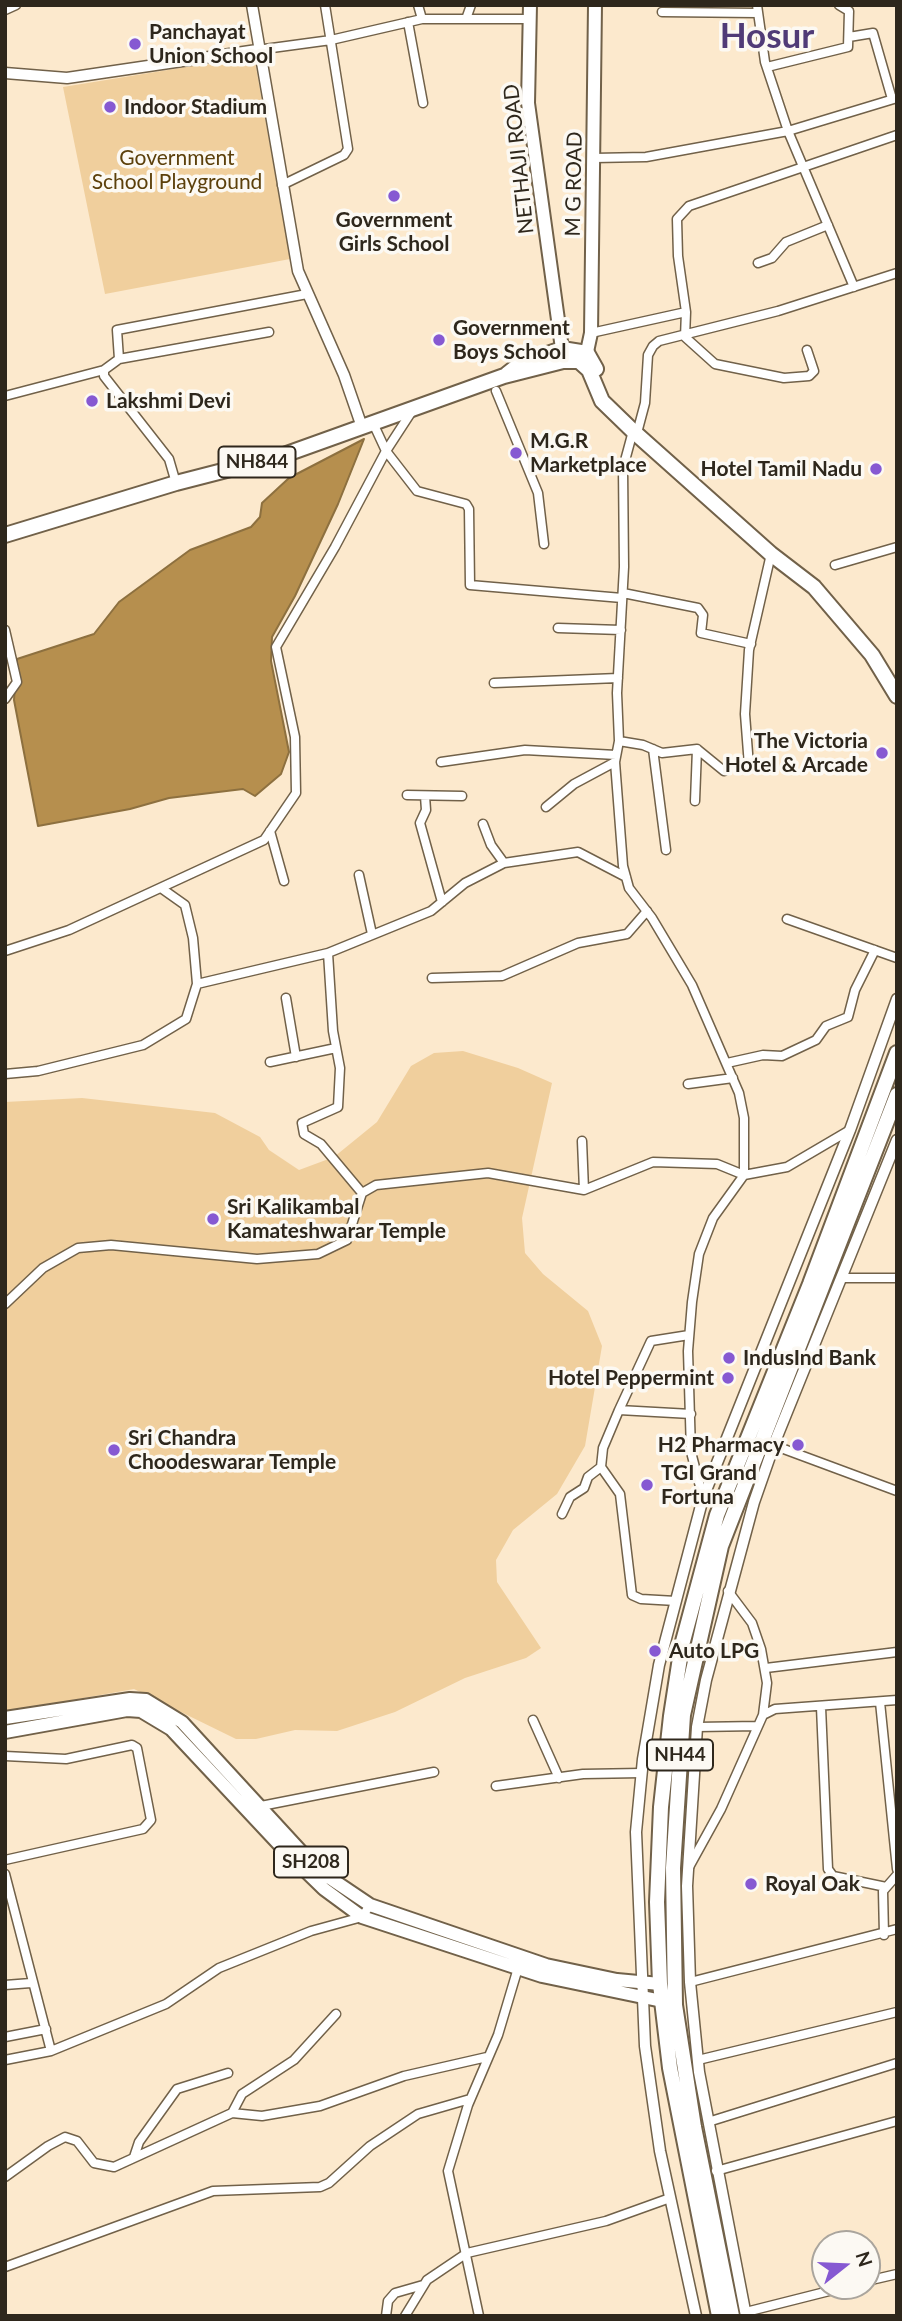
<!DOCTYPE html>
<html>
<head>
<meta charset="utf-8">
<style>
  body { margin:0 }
  #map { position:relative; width:902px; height:2321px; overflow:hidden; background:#fce9cd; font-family:Lato,sans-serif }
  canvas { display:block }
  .frame { position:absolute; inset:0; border:7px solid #2e271c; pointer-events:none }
  .north { position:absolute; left:811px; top:2230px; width:70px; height:70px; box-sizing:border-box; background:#fcf9f3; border:2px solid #aaa59d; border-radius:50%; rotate:72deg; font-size:19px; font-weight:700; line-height:28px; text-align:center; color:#2e271c }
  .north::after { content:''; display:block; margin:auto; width:24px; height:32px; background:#8659d2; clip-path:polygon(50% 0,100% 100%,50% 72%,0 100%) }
</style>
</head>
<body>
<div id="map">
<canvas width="902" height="2321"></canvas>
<div class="frame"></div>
<div class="north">N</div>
</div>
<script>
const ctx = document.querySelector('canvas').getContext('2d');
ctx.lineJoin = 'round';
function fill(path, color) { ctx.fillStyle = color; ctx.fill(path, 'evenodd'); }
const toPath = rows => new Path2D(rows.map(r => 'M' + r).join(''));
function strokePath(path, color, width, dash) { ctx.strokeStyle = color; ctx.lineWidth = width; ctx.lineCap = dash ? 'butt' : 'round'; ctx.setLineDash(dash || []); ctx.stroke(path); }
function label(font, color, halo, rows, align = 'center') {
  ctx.font = font + ' Lato,sans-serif'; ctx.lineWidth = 7; ctx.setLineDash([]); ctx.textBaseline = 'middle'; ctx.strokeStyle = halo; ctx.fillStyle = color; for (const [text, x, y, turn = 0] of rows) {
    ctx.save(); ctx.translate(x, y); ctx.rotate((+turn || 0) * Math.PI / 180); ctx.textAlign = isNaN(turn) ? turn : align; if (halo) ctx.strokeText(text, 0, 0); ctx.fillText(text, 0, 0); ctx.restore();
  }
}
const green = toPath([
  [254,56,290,259,105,294,63,87],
  [463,1051,518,1068,552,1083,522,1218,525,1253,543,1274,588,1311,602,1346,585,1446,557,1494,513,1530,496,1560,497,1582,541,1648,526,1658,465,1678,395,1712,337,1731,295,1730,256,1739,236,1739,134,1689,5,1712,5,1102,82,1098,215,1113,260,1137,269,1150,299,1170,334,1157,377,1122,411,1066,434,1053]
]);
const water = toPath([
  [364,439,338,504,295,596,272,637,271,661,289,752,281,774,255,796,243,789,169,798,130,809,38,826,14,700,17,659,94,634,119,602,190,550,251,527,260,517,262,503,289,478,364,439]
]);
const minor = toPath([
  [418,5,422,19],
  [757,5,765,62,788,131,854,287],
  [5,10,16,5],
  [662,12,758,13],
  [466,19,530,19],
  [408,22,423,103],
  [849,37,873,33,892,99],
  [257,50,331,40,422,19,466,19,471,5],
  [767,67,848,47,849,11,839,5],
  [594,158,646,157,788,131,897,98],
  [282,185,344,155,348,149,325,5],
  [758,263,772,258,786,242,828,225],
  [686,312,685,337,715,364,784,378,809,376,814,371,807,350],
  [591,333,686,312,678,256,677,219,689,206,897,135],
  [119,359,269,332],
  [496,391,538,493,544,544],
  [5,396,104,370],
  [373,423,386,451,417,491,466,504,469,509,470,585,622,598],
  [633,431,623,468,624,567,617,693,619,741,615,762,623,866,629,888,652,918,692,985,739,1093,744,1118,744,1175,713,1218,699,1254,692,1302,688,1351,691,1452,703,1498],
  [637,433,645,403,648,355,653,346,659,341,778,311,897,273],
  [176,483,169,459,104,376,104,370,119,359,117,330,307,294],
  [835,565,897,547],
  [623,593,698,608,703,615,701,633,751,644],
  [558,628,621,630],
  [5,630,17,682,5,699],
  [494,683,618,678],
  [619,741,643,745,662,753,697,749,724,771],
  [653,749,666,850],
  [441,762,525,750,616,755],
  [749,766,745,714,749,650,771,554],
  [407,795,462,796],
  [425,796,426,810,420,823,442,902],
  [695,801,697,749],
  [546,807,574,784,615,762],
  [483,824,491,845,504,863],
  [270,831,284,881],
  [359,875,372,934],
  [787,919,897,958],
  [5,951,69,930,264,840,296,793,295,737,276,647,335,547,386,451,412,411],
  [432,978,502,976,578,943,627,934,647,911],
  [197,984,328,953],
  [286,998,296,1057],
  [270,1062,336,1048],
  [727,1063,763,1055,782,1056,816,1040,826,1026,848,1017,855,990,875,950],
  [5,1074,38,1071,143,1045,186,1019,197,984,193,938,185,905,161,888],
  [688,1084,733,1078],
  [582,1141,584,1190],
  [362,1193,321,1144,304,1134,302,1123,338,1107,340,1068,333,1031,328,953,431,911,465,883,504,863,578,852,626,877],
  [842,1278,897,1278],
  [5,1304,43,1268,78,1248,111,1245,257,1259,318,1254,347,1240,362,1193,376,1185,488,1173,584,1190,653,1162,717,1164,744,1175,787,1167,850,1130],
  [619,1410,651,1341,689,1335],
  [773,1445,897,1491],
  [601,1467,620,1494,632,1595,641,1599,676,1601],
  [562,1514,570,1497,584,1488,588,1477,601,1467,603,1448,619,1410,691,1414],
  [728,1591,752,1623,761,1649,767,1683,763,1715],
  [766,1668,897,1652],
  [880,1702,897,1869],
  [821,1707,828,1869,833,1876,886,1887],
  [533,1720,559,1778],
  [697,1727,758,1726],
  [5,1756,66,1759,132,1745,137,1748,151,1820,143,1829,5,1860],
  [496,1786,583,1774,642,1773],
  [261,1806,434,1772],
  [689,1867,721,1809,763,1715,775,1709,897,1700],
  [5,1874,51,2051,166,2004,219,1968,311,1931,362,1917,370,1905],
  [884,1935,883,1891,897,1875],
  [690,1982,897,1929],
  [5,1985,31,1983],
  [5,2037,46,2029],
  [5,2060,51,2051],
  [698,2060,897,2012],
  [232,2113,242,2094,294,2060,336,2014],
  [708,2122,897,2063],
  [134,2157,139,2142,177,2089,228,2073],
  [716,2171,897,2121],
  [5,2177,48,2146,65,2137,77,2141,94,2163,114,2167,232,2113,262,2116,320,2106,404,2076,487,2057],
  [5,2267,213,2191,320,2187,329,2183,370,2146,418,2114,470,2099],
  [867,2281,897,2274],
  [746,2312,849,2286],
  [386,2316,388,2301,395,2293,423,2285],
  [405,2316,427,2280,467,2253,606,2221,670,2198],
  [479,2316,448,2171,468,2105,498,2035,518,1968]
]);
const tertiary = toPath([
  [252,5,298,271,344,375,362,427],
  [5,73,67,78,257,50],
  [696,2316,660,2151,645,2046,636,1832,643,1759,659,1665,703,1498,850,1130,897,999],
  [746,2316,699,2072,690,1982,687,1886,697,1727,706,1680,754,1502,776,1439,897,1140]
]);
const primary = toPath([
  [530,5,528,103,563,356],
  [585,361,591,333,595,5],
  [5,1718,130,1699,146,1700,182,1722,318,1870,370,1905,546,1965,617,1980,660,1984],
  [5,1732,127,1710,141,1711,171,1729,289,1855,324,1889,362,1917,542,1976,662,2001]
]);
const trunk = toPath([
  [507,374,521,363,562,349,587,353,596,369],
  [5,535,176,483,281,456,504,376,563,361,579,361,589,370,602,401,633,431,771,554,814,587,872,655,897,696],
  [719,2316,670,2068,660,1984,657,1902,661,1807,671,1716,682,1645,717,1515,810,1284,897,1053],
  [732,2316,694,2127,675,2005,673,1868,683,1715,721,1546,897,1095]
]);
const markers = [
  [135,44,7,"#8659d2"],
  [110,107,7,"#8659d2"],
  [394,196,7,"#8659d2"],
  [439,340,7,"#8659d2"],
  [92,401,7,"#8659d2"],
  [516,453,7,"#8659d2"],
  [876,469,7,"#8659d2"],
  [882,753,7,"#8659d2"],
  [213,1219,7,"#8659d2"],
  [729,1358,7,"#8659d2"],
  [728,1378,7,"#8659d2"],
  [798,1445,7,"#8659d2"],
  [114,1450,7,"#8659d2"],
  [647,1485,7,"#8659d2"],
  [655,1651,7,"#8659d2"],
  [751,1884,7,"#8659d2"]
];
const shields = [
  [257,462,77],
  [680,1755,66],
  [311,1862,74]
];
const shieldNames = [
  ["NH844",257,462],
  ["NH44",680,1755],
  ["SH208",311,1862]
];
const poiNames = [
  ["Panchayat",149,32],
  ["Union School",149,56],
  ["Indoor Stadium",124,107],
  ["Government",394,220,"center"],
  ["Girls School",394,244,"center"],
  ["Government",453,328],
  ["Boys School",453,352],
  ["Lakshmi Devi",106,401],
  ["M.G.R",530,441],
  ["Marketplace",530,465],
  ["Hotel Tamil Nadu",862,469,"right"],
  ["The Victoria",868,741,"right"],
  ["Hotel & Arcade",868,765,"right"],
  ["Sri Kalikambal",227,1207],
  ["Kamateshwarar Temple",227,1231],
  ["IndusInd Bank",743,1358],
  ["Hotel Peppermint",714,1378,"right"],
  ["Sri Chandra",128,1438],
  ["Choodeswarar Temple",128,1462],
  ["H2 Pharmacy",784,1445,"right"],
  ["TGI Grand",661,1473],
  ["Fortuna",661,1497],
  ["Auto LPG",669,1651],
  ["Royal Oak",765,1884]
];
const parkNames = [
  ["Government",177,158],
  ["School Playground",177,182]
];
const streetNames = [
  ["NETHAJI ROAD",519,159,-96],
  ["M G ROAD",574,184,-89]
];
const townNames = [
  ["Hosur",767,37]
];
fill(green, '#f0cf9d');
fill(water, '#b68f4e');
strokePath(water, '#8d703f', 2);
strokePath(minor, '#716149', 11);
strokePath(tertiary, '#716149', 13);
strokePath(primary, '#716149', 16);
strokePath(trunk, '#716149', 18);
strokePath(minor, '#fff', 8);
strokePath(tertiary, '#fff', 10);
strokePath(primary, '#fff', 12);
strokePath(trunk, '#fff', 14);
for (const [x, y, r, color] of markers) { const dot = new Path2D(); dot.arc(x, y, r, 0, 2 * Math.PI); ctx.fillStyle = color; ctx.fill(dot); strokePath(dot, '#fcf9f3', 2.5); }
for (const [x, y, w] of shields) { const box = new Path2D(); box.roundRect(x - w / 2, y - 15.5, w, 31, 5); ctx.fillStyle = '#fcf9f3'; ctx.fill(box); strokePath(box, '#2e271c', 2); }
label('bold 19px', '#2e271c', null, shieldNames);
label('bold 21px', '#2e271c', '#fcf9f3', poiNames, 'left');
label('21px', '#5c400b', '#fcf9f3', parkNames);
label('21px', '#2e271c', '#fcf9f3', streetNames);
label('bold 35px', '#503b77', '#fcf9f3', townNames);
</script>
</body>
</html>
